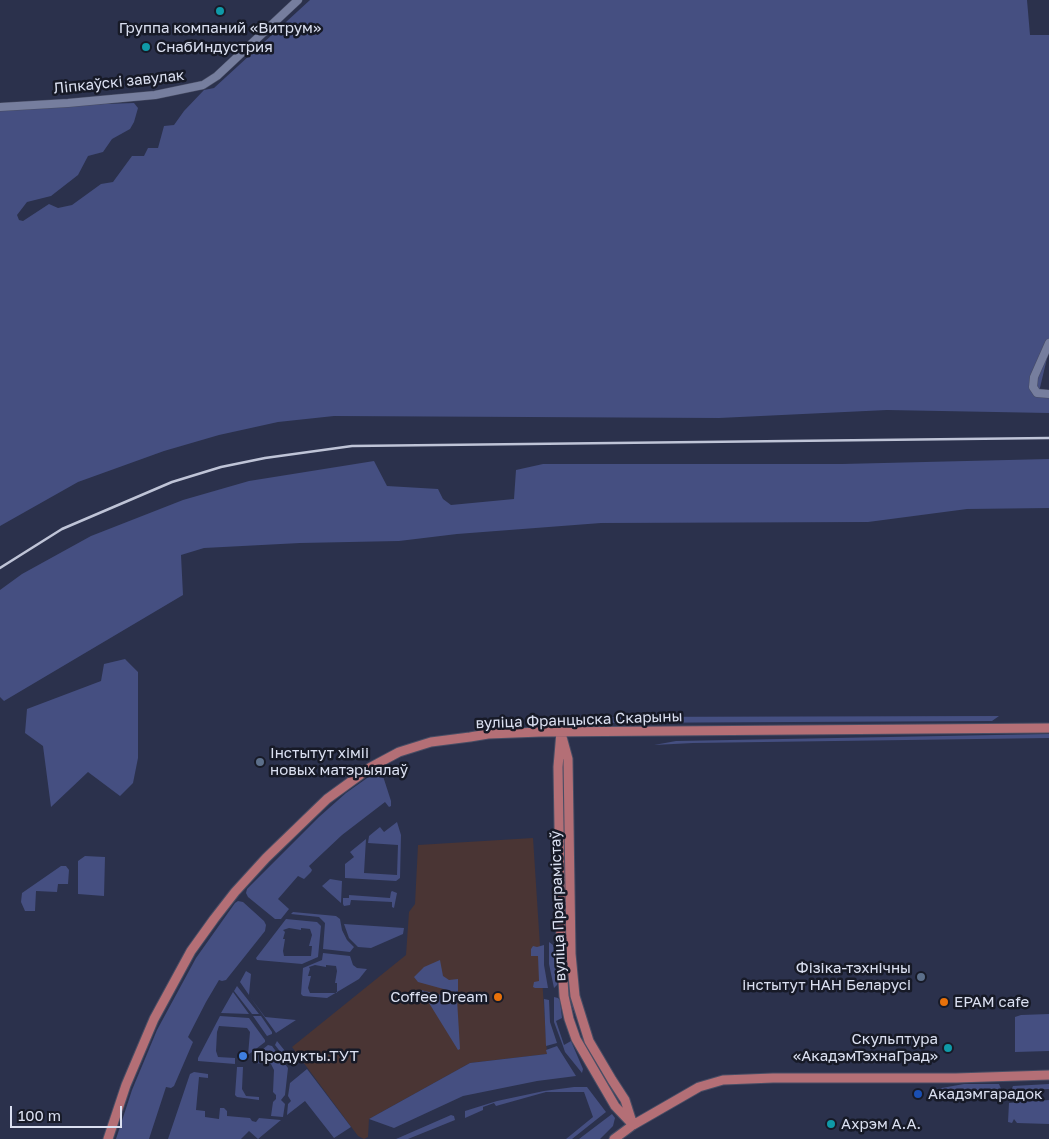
<!DOCTYPE html>
<html>
<head>
<meta charset="utf-8">
<style>
  body { margin:0 }
  #map { position:relative; width:1049px; height:1139px; overflow:hidden; background:#2b314c; font-family:"Golos Text",sans-serif }
  canvas { display:block }
  .scale { position:absolute; left:10px; top:1106px; width:112px; height:22px; box-sizing:border-box; border:2px solid #dbe0f1; border-top:0; padding-left:6px; font-size:15px; line-height:18px; white-space:nowrap; color:#dbe0f1; -webkit-text-stroke:4px #171a27; paint-order:stroke }
</style>
</head>
<body>
<div id="map">
<canvas width="1049" height="1139"></canvas>
<div class="scale">100 m</div>
</div>
<script>
const ctx = document.querySelector('canvas').getContext('2d');
ctx.lineJoin = 'round';
function fill(path, color) { ctx.fillStyle = color; ctx.fill(path, 'evenodd'); }
const toPath = rows => new Path2D(rows.map(r => 'M' + r).join(''));
function strokePath(path, color, width, dash) { ctx.strokeStyle = color; ctx.lineWidth = width; ctx.lineCap = dash ? 'butt' : 'round'; ctx.setLineDash(dash || []); ctx.stroke(path); }
function label(font, color, halo, rows, align = 'center') {
  ctx.font = font + ' "Golos Text",sans-serif'; ctx.lineWidth = 5; ctx.setLineDash([]); ctx.textBaseline = 'middle'; ctx.strokeStyle = halo; ctx.fillStyle = color; for (const [text, x, y, turn = 0] of rows) {
    ctx.save(); ctx.translate(x, y); ctx.rotate((+turn || 0) * Math.PI / 180); ctx.textAlign = isNaN(turn) ? turn : align; if (halo) ctx.strokeText(text, 0, 0); ctx.fillText(text, 0, 0); ctx.restore();
  }
}
const commercial = toPath([
  [533,838,547,1054,470,1063,369,1119,368,1137,364,1139,358,1136,292,1047,406,955,409,912,415,904,418,845]
]);
const green = toPath([
  [310,0,1027,0,1030,35,1049,35,1049,350,1038,396,1049,396,1049,413,887,410,719,418,334,416,278,422,219,435,164,451,78,482,0,526,0,109,13,107,134,103,138,108,134,122,130,129,112,139,103,152,88,156,78,175,51,196,27,202,17,215,19,220,23,221,49,204,58,208,72,205,101,184,113,182,132,156,144,156,148,148,158,148,164,126,174,125,184,111,204,90,214,88],
  [1049,459,1049,508,967,509,868,522,601,523,457,534,399,541,300,543,204,548,181,555,183,595,4,701,0,697,0,590,22,574,91,536,183,500,249,481,374,461,387,486,438,489,443,499,451,505,514,499,516,470,543,464,842,464],
  [125,659,138,672,138,758,133,783,120,796,88,772,51,807,43,746,25,733,27,709,101,681,104,664],
  [999,716,992,721,599,723,599,717],
  [1049,734,1049,738,693,743,654,745,676,741],
  [561,761,563,761,563,809,565,829,575,1005,621,1099,619,1101,589,1050,572,1006,569,988,565,942],
  [377,771,382,773,391,801,391,806,389,807,385,802,342,835,309,866,312,870,311,872,304,879,298,876,278,899,289,909,281,919,275,919,248,897,246,893,247,889,319,817,346,793],
  [397,822,401,835,400,878,396,881,345,878,345,864,354,857,350,852,366,839,364,873,397,875,398,845,368,843,369,836,380,827,384,832],
  [85,856,105,857,104,896,78,894,78,861],
  [61,866,66,866,69,870,68,884,58,884,57,892,36,891,35,911,25,911,21,902,22,893],
  [330,879,342,881,341,903,322,886],
  [392,891,397,893,394,908,392,907,392,902,351,900,350,905,344,906,343,904,343,898,349,898,349,895,390,898,391,892],
  [238,901,243,902,264,921,266,925,265,931,226,980,222,981,219,980,206,1002,188,1037,193,1042,174,1086,171,1088,166,1087,149,1139,116,1139,132,1090,157,1030,196,958,235,903],
  [293,912,336,916,340,919,342,930,347,940,354,947,350,952,323,949,325,923,319,917,291,914],
  [286,919,317,922,321,926,318,957,302,964,257,960,256,958],
  [289,928,301,930,301,928,310,929,312,935,309,946,312,946,311,956,284,956,283,951,285,939,283,939,285,932,283,930],
  [344,924,404,928,403,934,371,948,358,947,349,938],
  [549,942,553,945,555,963,558,980,557,985,554,988,549,964],
  [544,945,544,965,548,988,535,988,533,987,534,982,539,981,538,956,531,956,531,949,533,946,537,947],
  [323,953,350,956,353,965,357,968,367,969,359,979,327,998,303,996,301,994,303,968,322,960],
  [315,965,326,967,326,965,336,966,337,971,335,983,337,983,337,993,310,993,308,988,311,976,308,976,310,969,309,967],
  [440,960,443,976,449,980,458,979,458,993,418,982,414,977,424,967],
  [246,971,251,974,249,995,240,982],
  [237,986,259,1014,252,1014,234,991],
  [421,990,457,999,460,1049,458,1050],
  [233,992,249,1014,221,1013],
  [250,997,265,1017,296,1020,276,1033],
  [554,997,558,998,560,1000,562,1018,556,1021,564,1045,571,1041,583,1069,582,1073,565,1052,563,1046,554,1022],
  [544,999,549,1000,550,1022,557,1043,546,1046],
  [1049,1014,1049,1051,1015,1052,1015,1017,1021,1015],
  [220,1016,249,1018,265,1040,265,1042,248,1055,250,1032,247,1028,219,1026,217,1032,216,1051,218,1057,235,1058,235,1064,198,1061,198,1058],
  [253,1016,261,1016,272,1032,272,1034,267,1036],
  [277,1041,289,1056,289,1063,275,1045],
  [268,1045,272,1046,288,1068,285,1095,281,1100,285,1104,283,1117,271,1116,273,1102,276,1099,276,1095,273,1092,274,1070,271,1064,252,1063,253,1057],
  [557,1046,576,1076,537,1081,463,1096,394,1128,369,1119,470,1063,547,1054,546,1050],
  [237,1067,243,1067,242,1089,246,1096,259,1097,259,1100,237,1097,235,1095],
  [307,1069,351,1127,334,1138,305,1101,287,1115,288,1104,291,1101,288,1096,290,1083],
  [194,1072,208,1074,208,1078,199,1077,196,1110,205,1111,205,1117,219,1119,220,1108,224,1108,227,1111,227,1116,250,1118,252,1121,256,1122,259,1118,281,1120,258,1139,249,1131,241,1139,168,1139,190,1074],
  [964,1084,999,1084,1002,1091,936,1089],
  [1049,1084,1049,1089,1011,1091,1013,1086],
  [574,1087,587,1087,606,1112,572,1139,566,1139,593,1117,584,1092,546,1092,496,1106,494,1103,483,1107,483,1110,465,1118,465,1111,497,1101,544,1091],
  [1049,1100,1049,1124,1017,1123,1014,1119,1012,1123,1008,1122,1009,1103],
  [612,1114,615,1118,613,1126,600,1139,579,1139],
  [451,1115,454,1116,455,1120,408,1139,396,1139]
]);
const minor = toPath([
  [0,107,68,103,155,95,203,85,217,76,298,0],
  [1049,343,1034,377,1033,387,1037,393,1049,394]
]);
const major = toPath([
  [561,732,558,767,561,948,564,996,569,1019,576,1039,615,1106,633,1125],
  [562,737,568,759,571,954,575,996,589,1041,612,1080,625,1100,632,1122],
  [108,1139,126,1085,154,1019,191,951,214,919,235,892,266,858,327,799,371,767,399,752,431,742,470,737,488,734,541,732,1049,728],
  [614,1139,633,1125,699,1087,723,1080,773,1078,956,1078,1049,1075]
]);
const rail = toPath([
  [0,568,62,529,172,482,221,467,265,458,352,446,1049,438]
]);
const markers = [
  [220,11,5,"#0f9aa8"],
  [146,47,5,"#0f9aa8"],
  [260,762,5,"#5c6f8a"],
  [921,977,5,"#5c6f8a"],
  [498,997,5,"#e8710a"],
  [944,1002,5,"#e8710a"],
  [948,1048,5,"#0f9aa8"],
  [243,1056,5,"#3f7fe0"],
  [918,1094,5,"#1a4fb4"],
  [831,1124,5,"#0f9aa8"]
];
const poiNames = [
  ["Группа компаний «Витрум»",220,28,"center"],
  ["СнабИндустрия",156,47],
  ["Інстытут хіміі",270,753],
  ["новых матэрыялаў",270,770],
  ["Фізіка-тэхнічны",911,968,"right"],
  ["інстытут НАН Беларусі",911,985,"right"],
  ["Coffee Dream",488,997,"right"],
  ["EPAM cafe",954,1002],
  ["Скульптура",938,1039,"right"],
  ["«АкадэмТэхнаГрад»",938,1056,"right"],
  ["Продукты.ТУТ",253,1056],
  ["Акадэмгарадок",928,1094],
  ["Ахрэм А.А.",841,1124]
];
const streetNames = [
  ["Ліпкаўскі завулак",119,82,-6],
  ["вуліца Францыска Скарыны",579,720,-2],
  ["вуліца Праграмістаў",558,906,-92]
];
fill(commercial, '#4a3534');
fill(green, '#454f81');
strokePath(minor, '#484d64', 9);
strokePath(major, '#484d64', 11);
strokePath(minor, '#767e9e', 8);
strokePath(major, '#b46f76', 9);
strokePath(rail, '#bfc4d7', 2.5);
for (const [x, y, r, color] of markers) { const dot = new Path2D(); dot.arc(x, y, r, 0, 2 * Math.PI); ctx.fillStyle = color; ctx.fill(dot); strokePath(dot, '#171a27', 2); }
label('15px', '#dbe0f1', '#171a27', poiNames, 'left');
label('15px', '#dbe0f1', '#171a27', streetNames);
</script>
</body>
</html>
